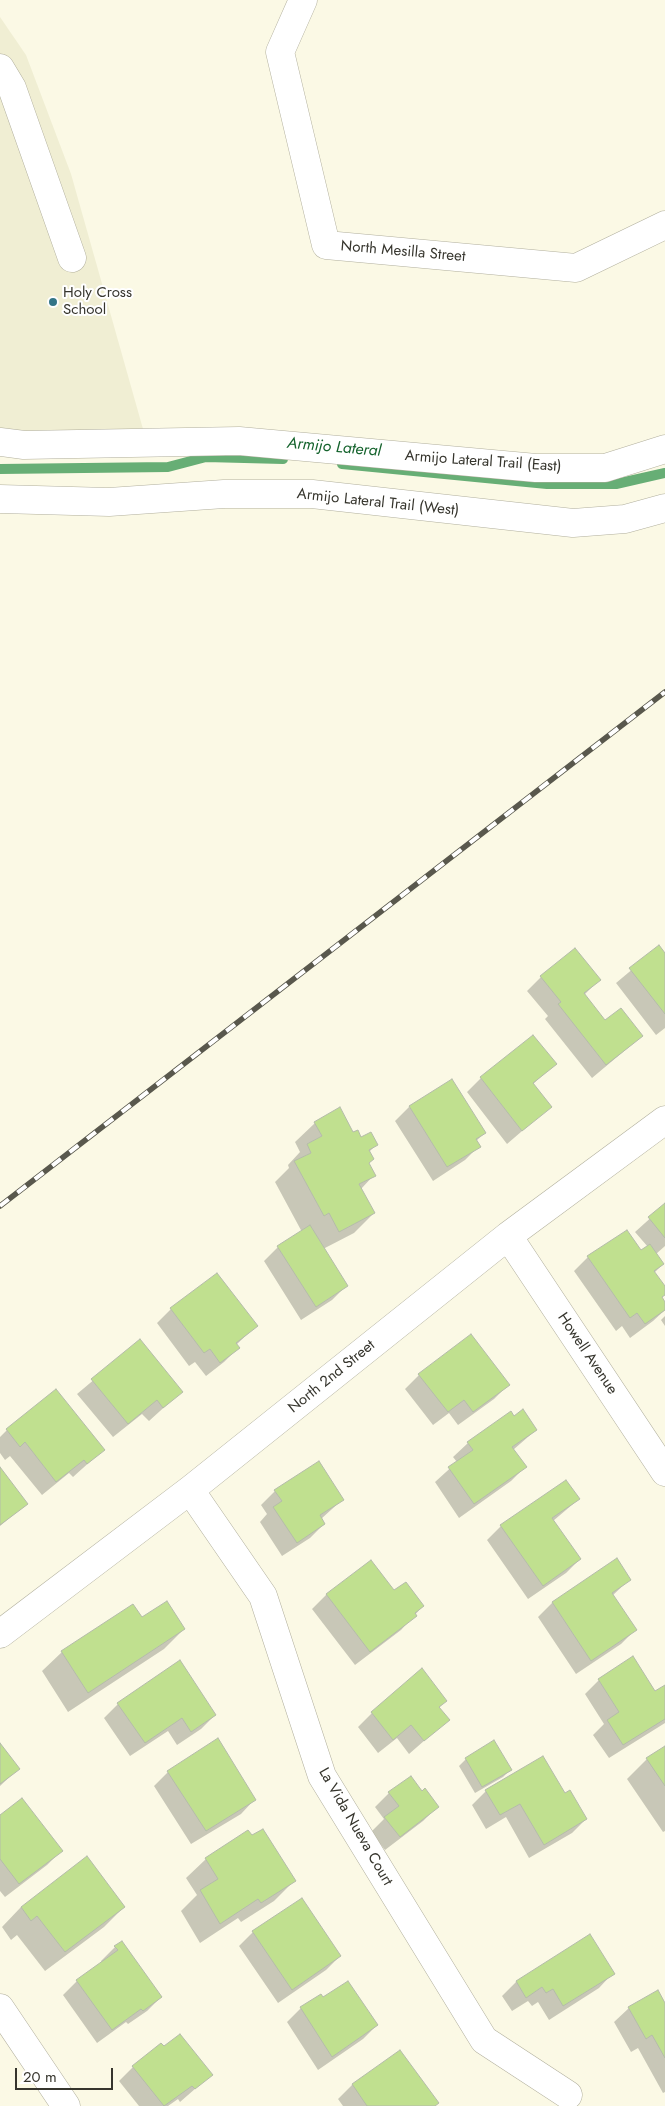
<!DOCTYPE html>
<html>
<head>
<meta charset="utf-8">
<style>
  body { margin:0 }
  #map { position:relative; width:665px; height:2106px; overflow:hidden; background:#fbf9e5; font-family:Jost,sans-serif }
  canvas { display:block }
  .scale { position:absolute; left:15px; top:2068px; width:98px; height:22px; box-sizing:border-box; border:2px solid #36352d; border-top:0; padding-left:6px; font-size:15px; line-height:18px; white-space:nowrap; color:#36352d; -webkit-text-stroke:4px #fff; paint-order:stroke }
</style>
</head>
<body>
<div id="map">
<canvas width="665" height="2106"></canvas>
<div class="scale">20 m</div>
</div>
<script>
const ctx = document.querySelector('canvas').getContext('2d');
ctx.lineJoin = 'round';
function fill(path, color) { ctx.fillStyle = color; ctx.fill(path, 'evenodd'); }
const toPath = rows => new Path2D(rows.map(r => 'M' + r).join(''));
function strokePath(path, color, width, dash) { ctx.strokeStyle = color; ctx.lineWidth = width; ctx.lineCap = dash ? 'butt' : 'round'; ctx.setLineDash(dash || []); ctx.stroke(path); }
function label(font, color, halo, rows, align = 'center') {
  ctx.font = font + ' Jost,sans-serif'; ctx.lineWidth = 4; ctx.setLineDash([]); ctx.textBaseline = 'middle'; ctx.strokeStyle = halo; ctx.fillStyle = color; for (const [text, x, y, turn = 0] of rows) {
    ctx.save(); ctx.translate(x, y); ctx.rotate((+turn || 0) * Math.PI / 180); ctx.textAlign = isNaN(turn) ? turn : align; if (halo) ctx.strokeText(text, 0, 0); ctx.fillText(text, 0, 0); ctx.restore();
  }
}
const built = toPath([
  [0,17,26,55,71,174,143,429,0,439]
]);
const shadow = toPath([
  [659,947,665,955,665,1028,656,1035,616,983],
  [541,977,599,980,584,995,605,1021,642,1036,592,1078,545,1019,548,1016,527,991],
  [555,1064,533,1084,550,1107,507,1144,467,1092,481,1078],
  [409,1107,485,1133,476,1141,479,1146,465,1160,433,1181,395,1121],
  [315,1123,353,1133,377,1144,369,1152,368,1164,374,1175,361,1189,374,1213,354,1233,323,1249,346,1286,332,1300,301,1320,264,1261,278,1247,302,1232,275,1182,289,1168,288,1165,300,1152,295,1142],
  [665,1205,665,1246,656,1254,663,1264,654,1273,665,1288,665,1294,661,1298,665,1304,665,1310,653,1321,630,1338,622,1326,616,1331,574,1271,588,1257,640,1252,648,1247,635,1232],
  [171,1309,256,1326,236,1345,238,1348,224,1362,206,1376,195,1362,189,1366,157,1323],
  [665,1316,665,1326,661,1320],
  [140,1341,181,1392,149,1421,142,1414,113,1437,77,1394],
  [419,1375,508,1385,494,1399,458,1425,449,1413,433,1425,405,1389],
  [514,1418,536,1430,513,1450,525,1467,511,1481,459,1518,435,1482,457,1462,453,1457,468,1443],
  [7,1430,103,1450,73,1477,69,1473,42,1495,10,1456,5,1460,0,1453,0,1437],
  [0,1469,26,1504,0,1526],
  [275,1491,342,1500,321,1519,324,1524,310,1538,282,1556,260,1522,267,1514,261,1505],
  [579,1499,553,1521,580,1559,566,1573,528,1599,487,1540,501,1526],
  [617,1560,629,1580,612,1596,635,1630,621,1644,576,1674,538,1617,552,1603],
  [371,1562,394,1592,423,1606,401,1630,355,1665,312,1609,326,1595],
  [141,1619,184,1629,164,1649,68,1712,42,1671,62,1652],
  [599,1680,655,1692,665,1686,665,1723,609,1758,593,1735,604,1724,585,1694],
  [445,1701,439,1708,448,1720,409,1754,397,1738,378,1753,358,1727,372,1713],
  [118,1704,215,1715,201,1729,177,1745,168,1731,130,1756,104,1718],
  [0,1745,18,1769,0,1786],
  [665,1747,665,1831,663,1832,627,1779,647,1759],
  [466,1759,510,1770,503,1777,475,1793,459,1766],
  [168,1772,255,1799,241,1814,191,1844,154,1786],
  [486,1791,565,1795,586,1819,572,1833,529,1858,506,1817,486,1829,472,1805],
  [422,1792,437,1807,423,1821,385,1850,371,1832,384,1819,375,1807,389,1793],
  [0,1817,61,1851,47,1865,5,1897,0,1891],
  [206,1859,294,1881,274,1901,241,1922,238,1918,200,1943,181,1911,197,1895,186,1878],
  [21,1907,124,1907,104,1927,45,1971,17,1935,11,1940,2,1927],
  [253,1932,340,1956,326,1970,278,2003,239,1946],
  [590,1935,613,1973,599,1988,549,2020,538,2002,532,2006,528,2001,512,2011,502,1996,516,1982],
  [115,1947,161,1997,147,2011,128,2024,126,2022,97,2043,63,1995,77,1981,102,1963,101,1961],
  [323,1999,377,2025,363,2039,318,2070,287,2022,301,2008],
  [665,2004,665,2092,663,2093,638,2048,631,2052,614,2022,629,2008],
  [400,2052,434,2106,343,2106,338,2099,352,2085],
  [133,2067,211,2075,180,2102,178,2099,168,2106,139,2106,119,2081]
]);
const stream = toPath([
  [342,464,547,484,616,484,665,473],
  [0,469,168,467,206,457,283,459]
]);
const building = toPath([
  [659,945,665,953,665,1014,629,968,659,945],
  [575,948,601,980,584,993,605,1020,621,1008,643,1036,606,1065,558,1004,561,1002,540,976,575,948],
  [533,1035,557,1064,533,1083,552,1107,522,1131,480,1077,533,1035],
  [452,1079,486,1133,476,1139,481,1147,447,1167,409,1106,452,1079],
  [340,1107,353,1132,358,1130,361,1137,371,1132,378,1145,369,1150,374,1159,369,1163,376,1176,359,1184,375,1213,339,1232,329,1213,324,1216,294,1161,311,1153,307,1144,322,1136,314,1122,340,1107],
  [665,1203,665,1238,648,1217,665,1203],
  [310,1225,348,1286,316,1307,277,1246,310,1225],
  [627,1230,641,1250,650,1244,664,1264,654,1271,665,1286,665,1295,662,1297,665,1302,665,1310,645,1324,637,1313,630,1318,587,1256,627,1230],
  [217,1273,258,1326,236,1343,240,1348,220,1363,210,1349,204,1353,170,1308,217,1273],
  [471,1334,510,1385,473,1412,464,1400,448,1412,418,1374,471,1334],
  [140,1339,183,1392,163,1408,157,1400,128,1424,91,1379,140,1339],
  [56,1389,105,1450,87,1464,84,1460,56,1482,25,1442,20,1447,6,1429,56,1389],
  [523,1409,537,1430,512,1447,527,1467,474,1504,448,1467,473,1450,467,1442,511,1411,514,1416,523,1409],
  [319,1461,344,1500,320,1515,325,1524,297,1543,273,1507,282,1501,274,1490,319,1461],
  [0,1467,28,1504,0,1525,0,1467],
  [566,1480,580,1499,552,1518,581,1559,543,1586,500,1525,566,1480],
  [617,1558,631,1580,612,1593,637,1630,591,1661,552,1602,617,1558],
  [371,1560,394,1590,406,1582,424,1606,415,1613,417,1616,370,1652,326,1594,371,1560],
  [167,1601,185,1629,88,1693,61,1651,133,1604,142,1617,167,1601],
  [633,1656,655,1691,665,1685,665,1719,623,1745,607,1720,619,1712,598,1679,633,1656],
  [180,1660,216,1715,191,1732,182,1718,145,1743,117,1703,180,1660],
  [422,1668,447,1701,439,1707,450,1720,424,1741,411,1725,393,1740,371,1712,422,1668],
  [218,1738,256,1800,206,1831,167,1771,218,1738],
  [494,1740,512,1770,482,1787,465,1758,494,1740],
  [0,1743,20,1769,0,1784,0,1743],
  [665,1746,665,1786,646,1758,665,1746],
  [543,1756,565,1793,570,1790,587,1819,544,1845,520,1804,500,1815,485,1790,543,1756],
  [411,1776,422,1791,425,1788,439,1807,400,1837,384,1817,399,1806,388,1792,411,1776],
  [22,1798,63,1851,19,1884,0,1859,0,1815,22,1798],
  [263,1829,296,1881,261,1903,258,1899,220,1924,200,1890,218,1879,205,1858,248,1830,252,1835,263,1829],
  [87,1856,125,1907,65,1952,37,1916,31,1921,21,1907,87,1856],
  [302,1898,341,1956,292,1990,252,1931,302,1898],
  [590,1934,615,1974,563,2006,553,1989,546,1993,542,1987,526,1998,516,1981,590,1934],
  [122,1941,162,1997,143,2011,141,2009,112,2030,76,1980,118,1950,114,1946,122,1941],
  [348,1981,378,2025,332,2057,300,2007,321,1994,323,1997,348,1981],
  [658,1990,665,2003,665,2058,652,2035,646,2039,628,2007,658,1990],
  [180,2034,213,2075,195,2089,192,2086,164,2106,132,2066,161,2043,164,2046,180,2034],
  [400,2050,439,2103,435,2106,367,2106,352,2084,400,2050]
]);
const minor = toPath([
  [303,0,280,52,326,245,576,268,665,225],
  [0,68,12,88,72,258],
  [0,442,24,445,239,441,536,468,605,468,665,449],
  [0,499,109,502,224,494,312,494,573,523,625,519,665,508],
  [508,1236,665,1472],
  [190,1490,263,1596,322,1776,484,2040,568,2095],
  [0,1634,190,1490,508,1236,665,1120],
  [0,2008,66,2106]
]);
const rail = toPath([
  [0,1206,665,692]
]);
const markers = [
  [53,302,5,"#337587"]
];
const streetNames = [
  ["North Mesilla Street",403,252,5],
  ["Armijo Lateral Trail (East)",483,462,4],
  ["Armijo Lateral Trail (West)",378,503,6],
  ["Howell Avenue",587,1354,56],
  ["North 2nd Street",332,1377,-39],
  ["La Vida Nueva Court",355,1827,60]
];
const poiNames = [
  ["Holy Cross",63,293],
  ["School",63,310]
];
const waterNames = [
  ["Armijo Lateral",334,448,5]
];
fill(built, '#f0eed3');
fill(shadow, '#0003');
strokePath(stream, '#67ae75', 10);
fill(building, '#c0e08f');
strokePath(building, '#b4bbaa', 1);
strokePath(minor, '#b1af9d', 29);
strokePath(minor, '#fff', 28);
strokePath(rail, '#59584d', 5.5);
strokePath(rail, '#fff', 4, [11]);
for (const [x, y, r, color] of markers) { const dot = new Path2D(); dot.arc(x, y, r, 0, 2 * Math.PI); ctx.fillStyle = color; ctx.fill(dot); strokePath(dot, '#fff', 2); }
label('15px', '#36352d', '#fff', streetNames);
label('15px', '#36352d', '#fff', poiNames, 'left');
label('italic 16px', '#15632d', '#fff', waterNames);
</script>
</body>
</html>
